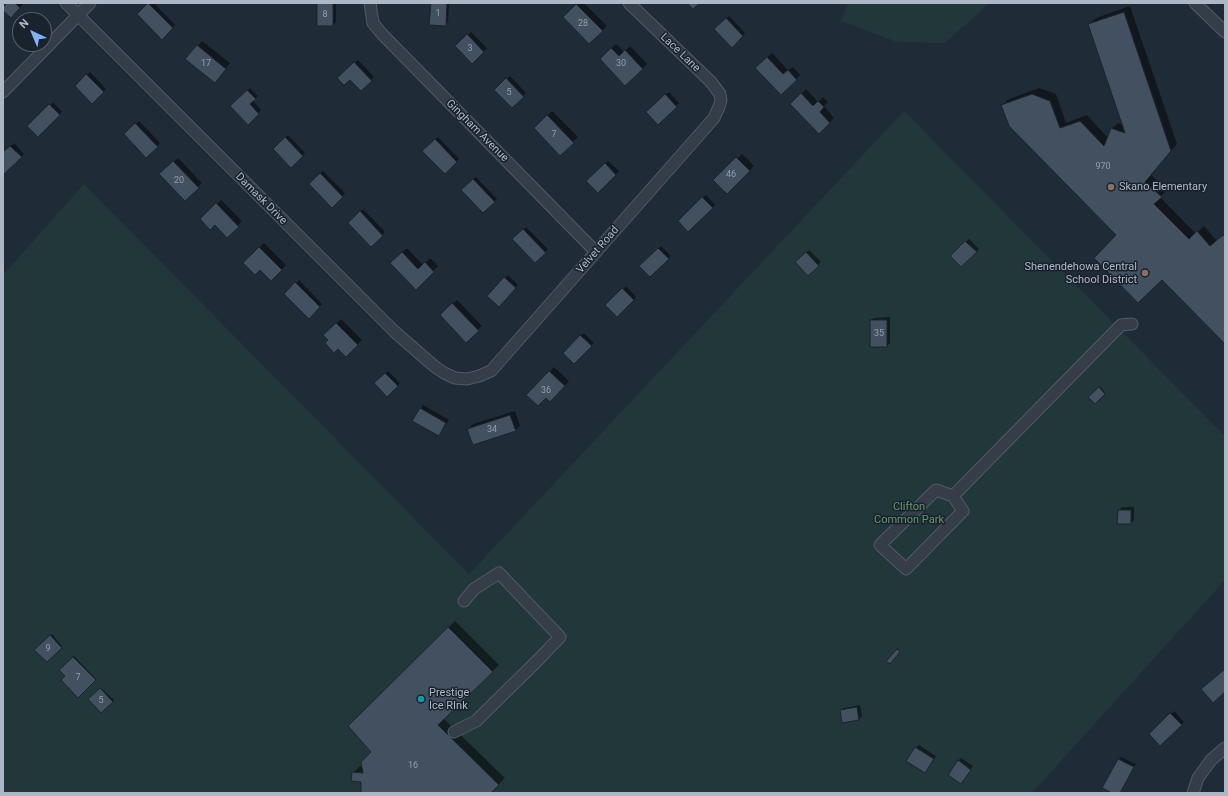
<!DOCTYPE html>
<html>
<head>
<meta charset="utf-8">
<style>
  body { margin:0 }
  #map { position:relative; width:1228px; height:796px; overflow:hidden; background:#202b38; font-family:Roboto,sans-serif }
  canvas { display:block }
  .frame { position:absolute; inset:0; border:4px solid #aeb7c5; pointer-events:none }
  .north { position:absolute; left:12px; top:12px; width:40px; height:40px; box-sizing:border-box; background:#19222d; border:1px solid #555e6a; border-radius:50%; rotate:316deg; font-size:11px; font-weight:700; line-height:16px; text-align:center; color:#aeb7c5 }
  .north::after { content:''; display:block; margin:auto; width:14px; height:18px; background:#7fb2f9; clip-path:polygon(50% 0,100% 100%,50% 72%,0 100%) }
</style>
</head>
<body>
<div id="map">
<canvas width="1228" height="796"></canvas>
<div class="frame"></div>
<div class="north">N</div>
</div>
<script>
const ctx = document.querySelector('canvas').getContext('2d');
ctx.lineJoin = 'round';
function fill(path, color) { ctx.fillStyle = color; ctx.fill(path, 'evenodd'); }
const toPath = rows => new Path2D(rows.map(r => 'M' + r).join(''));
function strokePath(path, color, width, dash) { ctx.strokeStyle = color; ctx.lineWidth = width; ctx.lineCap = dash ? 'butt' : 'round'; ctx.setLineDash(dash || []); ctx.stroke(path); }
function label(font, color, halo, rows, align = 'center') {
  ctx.font = font + ' Roboto,sans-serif'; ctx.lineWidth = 3; ctx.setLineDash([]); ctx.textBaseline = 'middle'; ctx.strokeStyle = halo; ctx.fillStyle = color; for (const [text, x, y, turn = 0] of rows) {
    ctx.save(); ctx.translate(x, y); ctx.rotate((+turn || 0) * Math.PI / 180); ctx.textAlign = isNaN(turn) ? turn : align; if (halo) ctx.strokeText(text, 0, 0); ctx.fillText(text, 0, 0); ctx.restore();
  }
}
const green = toPath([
  [848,3,988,3,982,10,945,43,897,42,841,21],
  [904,111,1225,436,1225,580,1032,793,3,793,3,275,84,184,469,574]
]);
const shadow = toPath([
  [8,3,21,3,23,4,11,17,3,9],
  [149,3,154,3,175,25,162,38,138,14],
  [318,3,336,3,336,22,333,25],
  [432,3,449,3,448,22,445,25],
  [579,3,584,3,607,26,589,43,564,17],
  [1130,6,1177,144,1151,175,1167,190,1160,197,1196,234,1204,226,1217,241,1225,233,1225,342,1118,235,1002,105,1009,99,1039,88,1056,94,1066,123,1087,115,1108,138,1111,129,1118,123,1123,125,1089,24,1096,18],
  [729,16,745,33,732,46,715,29],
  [471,32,487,48,472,62,457,46],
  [202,41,230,63,219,77,198,46],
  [616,44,624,52,630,46,647,64,625,84,601,59],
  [772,53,788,70,793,67,800,75,781,94,756,68],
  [358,60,374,77,361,90,350,78,339,78],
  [90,72,106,89,92,102,76,86],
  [510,76,526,93,512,107,496,90],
  [250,88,258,96,253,101,261,110,248,123,232,106],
  [806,89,818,102,823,97,828,102,824,106,834,118,819,133,791,104],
  [669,92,679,103,658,124,648,112],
  [53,102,62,112,38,135,28,126],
  [552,111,578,137,560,154,535,128],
  [139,121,160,143,146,157,125,134],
  [288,135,305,153,291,166,274,149],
  [438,137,459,159,445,173,424,151],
  [14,143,24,154,3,174,3,154],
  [742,154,754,166,727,192,714,180],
  [178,158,202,183,185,200,160,174],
  [608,161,619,171,598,192,588,181],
  [323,171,345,193,332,206,310,184],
  [476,177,497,199,483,212,463,190],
  [706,195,715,205,688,231,679,221],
  [221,200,242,221,227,236,215,224,201,219],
  [363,209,385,232,371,246,349,223],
  [526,227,548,249,535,262,513,239],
  [969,239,979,249,961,266,952,256],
  [264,243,286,265,271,280,260,268,244,263],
  [661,246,671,256,650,276,640,266],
  [407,248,423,265,430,258,438,266,416,288,391,263],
  [809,250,821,262,808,274,797,262],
  [508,275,518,285,499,306,488,296],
  [299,280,322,304,309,318,285,294],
  [626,286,636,297,617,316,606,305],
  [457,300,482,326,466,341,441,315],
  [890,317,890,343,887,346,871,346,871,320,874,318],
  [341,319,362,340,346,355,325,335],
  [584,333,594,343,574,363,564,353],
  [554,367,569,381,550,401,546,397,527,395],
  [388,371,400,383,387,395,376,383],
  [1100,387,1105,392,1095,403,1090,397],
  [423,405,449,420,439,435,414,421],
  [515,411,520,426,515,430,468,429,473,424],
  [1122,507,1134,507,1134,520,1131,523,1119,510],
  [455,621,499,665,443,718,505,778,490,793,362,793,362,782,353,773,360,766,363,766,372,752,349,726],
  [52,634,62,646,47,661,36,650],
  [74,656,96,679,78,696,67,676,61,670],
  [101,688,114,700,101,712,89,699],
  [860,705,862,716,859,719,841,711,844,708],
  [1174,711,1184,722,1160,745,1150,734],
  [919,745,936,756,928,769,916,748],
  [1121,757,1136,764,1134,767,1119,759],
  [961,758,973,766,961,783,958,761]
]);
const building = toPath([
  [7,3,15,3,20,8,11,18,3,11,3,7,7,3],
  [148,3,173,28,162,40,137,14,148,3],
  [317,3,333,3,333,26,317,26,317,3],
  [431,3,447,3,446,26,429,25,431,3],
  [687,3,700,3,693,9,687,3],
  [576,4,603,31,589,44,563,17,576,4],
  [1124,12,1171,151,1145,182,1162,197,1154,204,1189,239,1197,231,1210,246,1223,235,1225,236,1225,344,1162,280,1138,303,1094,258,1116,235,1009,126,1001,105,1032,94,1050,101,1060,128,1080,121,1104,146,1111,128,1125,133,1088,24,1124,12],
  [726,18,743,36,732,48,714,29,726,18],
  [467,34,484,52,472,64,455,46,467,34],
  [197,45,226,69,215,83,185,59,197,45],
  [611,48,619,56,625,50,643,69,625,86,600,59,611,48],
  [767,57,783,74,788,70,797,80,781,95,755,68,767,57],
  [354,62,372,81,361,91,350,80,344,85,337,78,354,62],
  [86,74,104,92,92,104,75,86,86,74],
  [506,78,524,97,512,108,494,90,506,78],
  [247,90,256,99,250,104,259,114,248,125,230,106,247,90],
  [801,93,813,106,818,101,824,107,820,112,830,123,819,134,790,104,801,93],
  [665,94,677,107,658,125,646,112,665,94],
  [49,104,60,115,38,137,27,126,49,104],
  [547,115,574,143,560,156,534,128,547,115],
  [135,123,158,147,146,158,124,134,135,123],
  [285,137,303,156,291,168,273,149,285,137],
  [435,139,457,162,445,174,422,151,435,139],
  [10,146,22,157,3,175,3,152,10,146],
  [736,157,750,171,727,194,713,180,736,157],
  [173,161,199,188,185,201,159,174,173,161],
  [605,163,616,175,598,193,586,181,605,163],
  [320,173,343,197,332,208,309,184,320,173],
  [473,179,495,202,483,213,461,190,473,179],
  [702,197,713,208,688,232,678,221,702,197],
  [216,203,239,227,227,238,215,225,210,230,200,219,216,203],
  [360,211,383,236,371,247,348,223,360,211],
  [523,229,546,253,535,263,512,239,523,229],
  [965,241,977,252,961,267,950,256,965,241],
  [259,247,282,270,271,281,260,270,255,275,243,263,259,247],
  [658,248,669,259,650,277,639,266,658,248],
  [402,252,418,269,425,262,434,272,416,290,390,263,402,252],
  [806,252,819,266,808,276,795,262,806,252],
  [504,277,516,288,499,307,487,296,504,277],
  [295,282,320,307,309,319,284,294,295,282],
  [622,288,634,300,617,317,605,305,622,288],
  [452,303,479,331,466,343,440,315,452,303],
  [870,320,887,320,887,347,870,347,870,320],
  [336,323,358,345,346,357,338,349,334,353,325,343,328,340,323,335,336,323],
  [580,335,592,346,574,364,563,353,580,335],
  [549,371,565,386,550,402,546,398,538,406,526,395,549,371],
  [385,373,398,386,387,397,374,383,385,373],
  [1099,387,1105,394,1095,404,1088,397,1099,387],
  [420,408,446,423,439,436,412,421,420,408],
  [510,415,516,431,473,445,467,429,510,415],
  [1118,510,1131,510,1131,524,1117,524,1118,510],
  [448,627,493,672,438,725,499,785,491,793,361,793,361,782,351,781,352,772,363,773,361,762,371,752,348,726,448,627],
  [50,635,62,648,47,662,34,650,50,635],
  [897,649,900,652,890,664,886,661,897,649],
  [73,657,96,680,78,698,61,680,65,676,59,670,73,657],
  [1225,669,1225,692,1213,703,1201,689,1225,669],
  [100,688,113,702,101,713,88,699,100,688],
  [857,707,859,720,842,723,840,710,857,707],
  [1170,713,1182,725,1160,746,1149,734,1170,713],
  [915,747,934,759,925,773,906,761,915,747],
  [1118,759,1134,767,1120,793,1112,793,1102,788,1118,759],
  [958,760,971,770,961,784,948,775,958,760]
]);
const minor = toPath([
  [66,3,395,332,434,366,444,373,455,378,467,379,479,376,491,371,714,118,719,107,721,100,720,94,711,82,629,3],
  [370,3,373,23,382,34,596,252],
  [1195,3,1225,32],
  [3,92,90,3],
  [953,496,936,490,880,545,906,569,963,511,953,496,1121,325,1132,324],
  [454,732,476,721,538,660,560,637,499,573,474,589,464,601],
  [1193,793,1198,778,1211,760,1225,748]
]);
const markers = [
  [1111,187,4,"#8d6e63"],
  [1145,273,4,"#8d6e63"],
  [421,699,4,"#0f9aa8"]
];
const numberNames = [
  ["1",438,14],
  ["8",325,15],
  ["28",583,24],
  ["3",470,49],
  ["17",206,64],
  ["30",621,64],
  ["5",509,93],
  ["7",554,135],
  ["970",1103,167],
  ["46",731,175],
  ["20",179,181],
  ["35",879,334],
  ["36",546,391],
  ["34",492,430],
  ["9",48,649],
  ["7",78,678],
  ["5",101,701],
  ["16",413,766]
];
const streetNames = [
  ["Lace Lane",680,53,44],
  ["Gingham Avenue",477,131,45],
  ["Damask Drive",261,199,45],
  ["Velvet Road",598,250,-49]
];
const poiNames = [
  ["Skano Elementary",1119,187],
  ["Shenendehowa Central",1137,267,"right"],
  ["School District",1137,280,"right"],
  ["Prestige",429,693],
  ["Ice RInk",429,706]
];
const parkNames = [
  ["Clifton",909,507],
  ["Common Park",909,520]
];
fill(green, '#223739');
fill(shadow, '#0007');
fill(building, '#435060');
strokePath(building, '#1b242f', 1);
strokePath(minor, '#515a66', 13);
strokePath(minor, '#343d48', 11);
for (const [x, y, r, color] of markers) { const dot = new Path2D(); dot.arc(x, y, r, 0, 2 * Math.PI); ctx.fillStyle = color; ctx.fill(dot); strokePath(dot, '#19222d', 1.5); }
label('9px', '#939dac', null, numberNames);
label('11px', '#aeb7c5', '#19222d', streetNames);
label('11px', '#aeb7c5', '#19222d', poiNames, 'left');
label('11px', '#65966f', '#19222d', parkNames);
</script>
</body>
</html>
